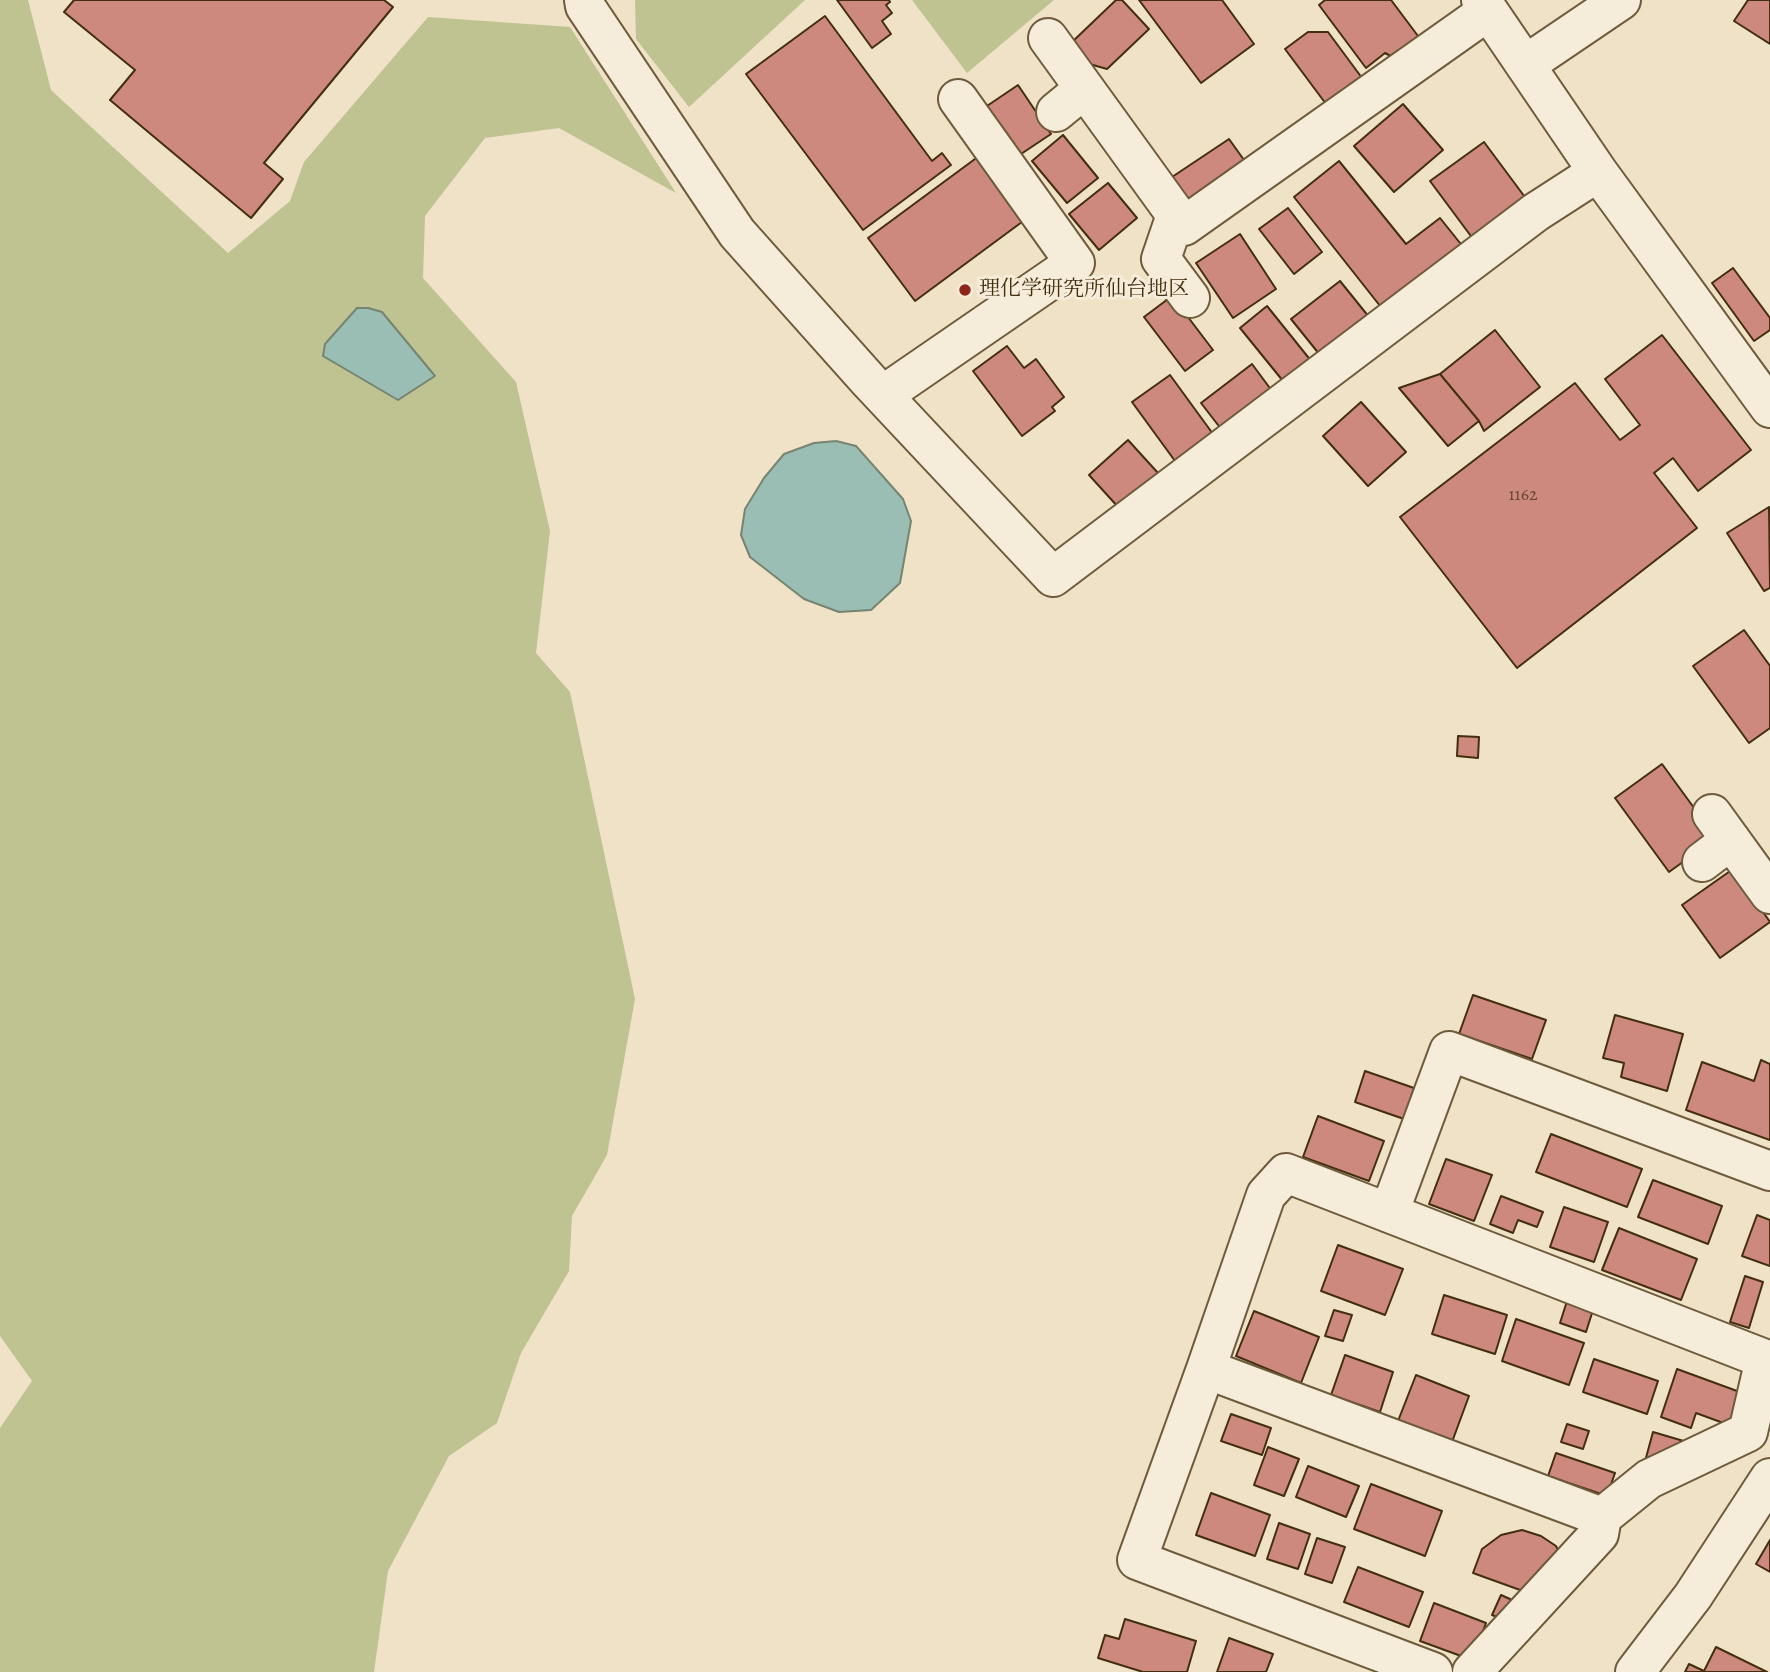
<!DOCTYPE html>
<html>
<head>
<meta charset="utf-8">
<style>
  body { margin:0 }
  canvas { display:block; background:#efe2c6 }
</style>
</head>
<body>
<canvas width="1770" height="1672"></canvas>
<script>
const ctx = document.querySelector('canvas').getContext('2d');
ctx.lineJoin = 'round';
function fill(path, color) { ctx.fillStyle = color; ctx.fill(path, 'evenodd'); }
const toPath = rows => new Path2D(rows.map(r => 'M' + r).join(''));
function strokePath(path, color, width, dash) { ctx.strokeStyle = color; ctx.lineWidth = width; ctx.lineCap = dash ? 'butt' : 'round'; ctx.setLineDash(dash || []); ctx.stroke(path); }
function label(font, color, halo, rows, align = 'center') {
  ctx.font = font + ' Alegreya,"Noto Serif JP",serif'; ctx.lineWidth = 6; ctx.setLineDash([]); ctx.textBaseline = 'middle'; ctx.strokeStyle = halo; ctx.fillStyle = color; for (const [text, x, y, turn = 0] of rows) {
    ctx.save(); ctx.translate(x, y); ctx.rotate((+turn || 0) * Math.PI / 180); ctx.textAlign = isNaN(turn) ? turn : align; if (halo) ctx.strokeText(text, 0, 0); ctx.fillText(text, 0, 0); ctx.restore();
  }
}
const green = toPath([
  [0,0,28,0,51,90,228,253,290,201,304,162,428,17,570,27,676,193,559,128,485,138,425,216,423,278,516,382,550,531,536,653,570,692,635,999,607,1155,572,1216,569,1271,521,1353,497,1423,449,1456,388,1571,374,1672,0,1672,0,1428,32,1381,0,1336],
  [635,0,805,0,689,107,636,39],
  [912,0,1054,0,967,73]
]);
const water = toPath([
  [357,308,368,308,382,312,435,376,398,400,323,356,325,344,357,308],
  [836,441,856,446,903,499,911,521,900,583,871,610,839,612,804,599,750,557,741,535,745,509,764,478,784,454,814,443,836,441]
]);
const building = toPath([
  [74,0,384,0,393,7,264,163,283,179,251,218,110,100,135,70,64,12,74,0],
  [837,0,889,0,890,2,886,5,892,13,882,21,891,34,872,48,837,0],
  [1116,0,1122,0,1149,29,1107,69,1079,61,1071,43,1116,0],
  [1139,0,1222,0,1254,44,1201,83,1139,0],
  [1325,0,1391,0,1421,40,1396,59,1385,53,1366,68,1319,5,1325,0],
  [1748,0,1770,0,1770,44,1734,21,1748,0],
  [825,16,932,161,942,153,951,165,863,230,746,74,825,16],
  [1308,32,1328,32,1365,82,1329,108,1285,49,1308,32],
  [1018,85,1051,134,1015,158,981,110,1018,85],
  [1403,104,1443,150,1394,192,1354,146,1403,104],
  [1063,135,1098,178,1067,203,1032,161,1063,135],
  [1229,139,1249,167,1189,208,1169,179,1229,139],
  [1484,142,1536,212,1482,251,1430,181,1484,142],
  [979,156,1026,219,915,301,868,238,979,156],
  [1339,161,1406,244,1440,218,1464,248,1388,316,1294,197,1339,161],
  [1108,183,1137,218,1099,250,1069,214,1108,183],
  [1288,208,1322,252,1294,274,1259,229,1288,208],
  [1240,234,1276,289,1233,318,1196,263,1240,234],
  [1733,268,1770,318,1770,330,1754,341,1712,283,1733,268],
  [1340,281,1373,322,1324,360,1291,319,1340,281],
  [1172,296,1213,350,1185,371,1144,317,1172,296],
  [1267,306,1316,367,1283,381,1240,328,1267,306],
  [1495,330,1540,387,1484,431,1479,421,1440,374,1495,330],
  [1662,335,1751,450,1698,491,1673,458,1654,473,1697,528,1517,668,1400,517,1575,383,1620,440,1640,425,1605,379,1662,335],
  [1007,346,1024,368,1036,359,1064,397,1052,407,1055,411,1022,436,973,371,1007,346],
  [1252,364,1275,395,1225,434,1201,403,1252,364],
  [1440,374,1479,421,1448,446,1399,388,1440,374],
  [1170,375,1213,434,1175,461,1132,402,1170,375],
  [1361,402,1406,452,1368,486,1323,436,1361,402],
  [1128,440,1158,473,1119,508,1089,475,1128,440],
  [1769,507,1770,588,1764,591,1727,533,1769,507],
  [1744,630,1770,666,1770,728,1749,743,1693,666,1744,630],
  [1458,736,1479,737,1478,758,1457,756,1458,736],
  [1662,764,1716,838,1669,872,1615,798,1662,764],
  [1733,869,1770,922,1720,958,1682,905,1733,869],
  [1473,995,1546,1020,1532,1059,1459,1034,1473,995],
  [1615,1015,1683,1034,1667,1091,1621,1077,1624,1063,1603,1058,1615,1015],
  [1761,1060,1770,1064,1770,1140,1686,1110,1702,1062,1754,1081,1761,1060],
  [1365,1071,1414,1088,1404,1119,1355,1102,1365,1071],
  [1318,1116,1384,1141,1369,1181,1303,1157,1318,1116],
  [1551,1134,1642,1169,1627,1207,1536,1172,1551,1134],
  [1446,1159,1492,1175,1474,1221,1429,1204,1446,1159],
  [1653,1180,1722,1206,1708,1244,1638,1217,1653,1180],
  [1501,1196,1543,1212,1537,1227,1518,1220,1513,1233,1490,1224,1501,1196],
  [1564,1207,1608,1222,1594,1262,1550,1247,1564,1207],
  [1757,1215,1770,1220,1770,1266,1742,1256,1757,1215],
  [1619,1228,1697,1259,1681,1300,1602,1270,1619,1228],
  [1338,1245,1403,1269,1385,1315,1321,1291,1338,1245],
  [1745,1276,1763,1282,1749,1328,1730,1322,1745,1276],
  [1444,1295,1507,1315,1495,1354,1432,1334,1444,1295],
  [1567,1301,1593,1310,1586,1332,1560,1323,1567,1301],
  [1334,1310,1352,1315,1343,1341,1325,1336,1334,1310],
  [1254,1311,1319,1337,1301,1383,1236,1356,1254,1311],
  [1516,1319,1584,1343,1569,1385,1502,1361,1516,1319],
  [1345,1355,1393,1372,1380,1412,1331,1395,1345,1355],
  [1594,1359,1658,1381,1647,1414,1583,1392,1594,1359],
  [1677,1369,1748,1395,1737,1428,1696,1413,1691,1428,1661,1417,1677,1369],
  [1416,1375,1469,1396,1452,1442,1398,1421,1416,1375],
  [1231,1414,1271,1428,1262,1455,1221,1441,1231,1414],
  [1567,1424,1589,1431,1583,1449,1561,1442,1567,1424],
  [1653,1432,1687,1442,1644,1465,1653,1432],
  [1268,1447,1299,1459,1284,1496,1254,1485,1268,1447],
  [1556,1453,1615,1473,1607,1496,1548,1476,1556,1453],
  [1308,1466,1359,1486,1346,1517,1296,1497,1308,1466],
  [1371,1484,1442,1511,1425,1556,1354,1529,1371,1484],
  [1211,1493,1270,1515,1255,1556,1196,1535,1211,1493],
  [1279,1523,1310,1534,1298,1569,1267,1559,1279,1523],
  [1522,1530,1541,1536,1556,1546,1562,1559,1534,1595,1473,1573,1482,1549,1501,1535,1522,1530],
  [1317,1538,1345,1547,1332,1583,1305,1574,1317,1538],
  [1770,1540,1770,1572,1756,1564,1770,1540],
  [1358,1567,1423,1592,1409,1627,1344,1602,1358,1567],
  [1501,1595,1521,1604,1512,1623,1492,1615,1501,1595],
  [1434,1603,1486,1623,1472,1660,1420,1641,1434,1603],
  [1125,1619,1196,1641,1187,1672,1143,1672,1098,1658,1105,1635,1119,1639,1125,1619],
  [1229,1638,1273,1654,1266,1672,1217,1672,1229,1638],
  [1716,1647,1767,1672,1685,1672,1689,1664,1704,1671,1716,1647]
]);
const minor = toPath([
  [584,0,585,6,737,233,870,382,1053,577,1536,212,1598,172],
  [1481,0,1598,172,1770,408],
  [1048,38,1184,226,1488,11],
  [1525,65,1621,0],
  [1056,112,1084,89],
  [1176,215,1161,259,1190,298],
  [883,395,1075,263,958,99],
  [1712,814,1770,894],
  [1702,862,1731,840],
  [1389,1213,1449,1051,1770,1171],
  [1206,1369,1602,1517,1599,1534,1472,1672],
  [1602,1517,1649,1479,1748,1432,1765,1359],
  [1433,1672,1137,1560,1206,1369,1266,1195,1286,1173,1770,1361],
  [1635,1672,1693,1596,1770,1478]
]);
const markers = [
  [965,290,7,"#8f2418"]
];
const numberNames = [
  ["1162",1523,496]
];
const poiNames = [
  ["理化学研究所仙台地区",979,290]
];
fill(green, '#bfc291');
fill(water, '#9abeb3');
strokePath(water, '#778471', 2);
fill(building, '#ce897e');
strokePath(building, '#432e0e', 2);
strokePath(minor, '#6e5b3c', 42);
strokePath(minor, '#f5ecda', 38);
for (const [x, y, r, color] of markers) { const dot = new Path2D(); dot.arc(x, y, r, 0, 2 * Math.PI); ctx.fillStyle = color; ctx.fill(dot); strokePath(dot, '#f5ecda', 2.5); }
label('18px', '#66452a', null, numberNames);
label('21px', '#432e0e', '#f5ecda', poiNames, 'left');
</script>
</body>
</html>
